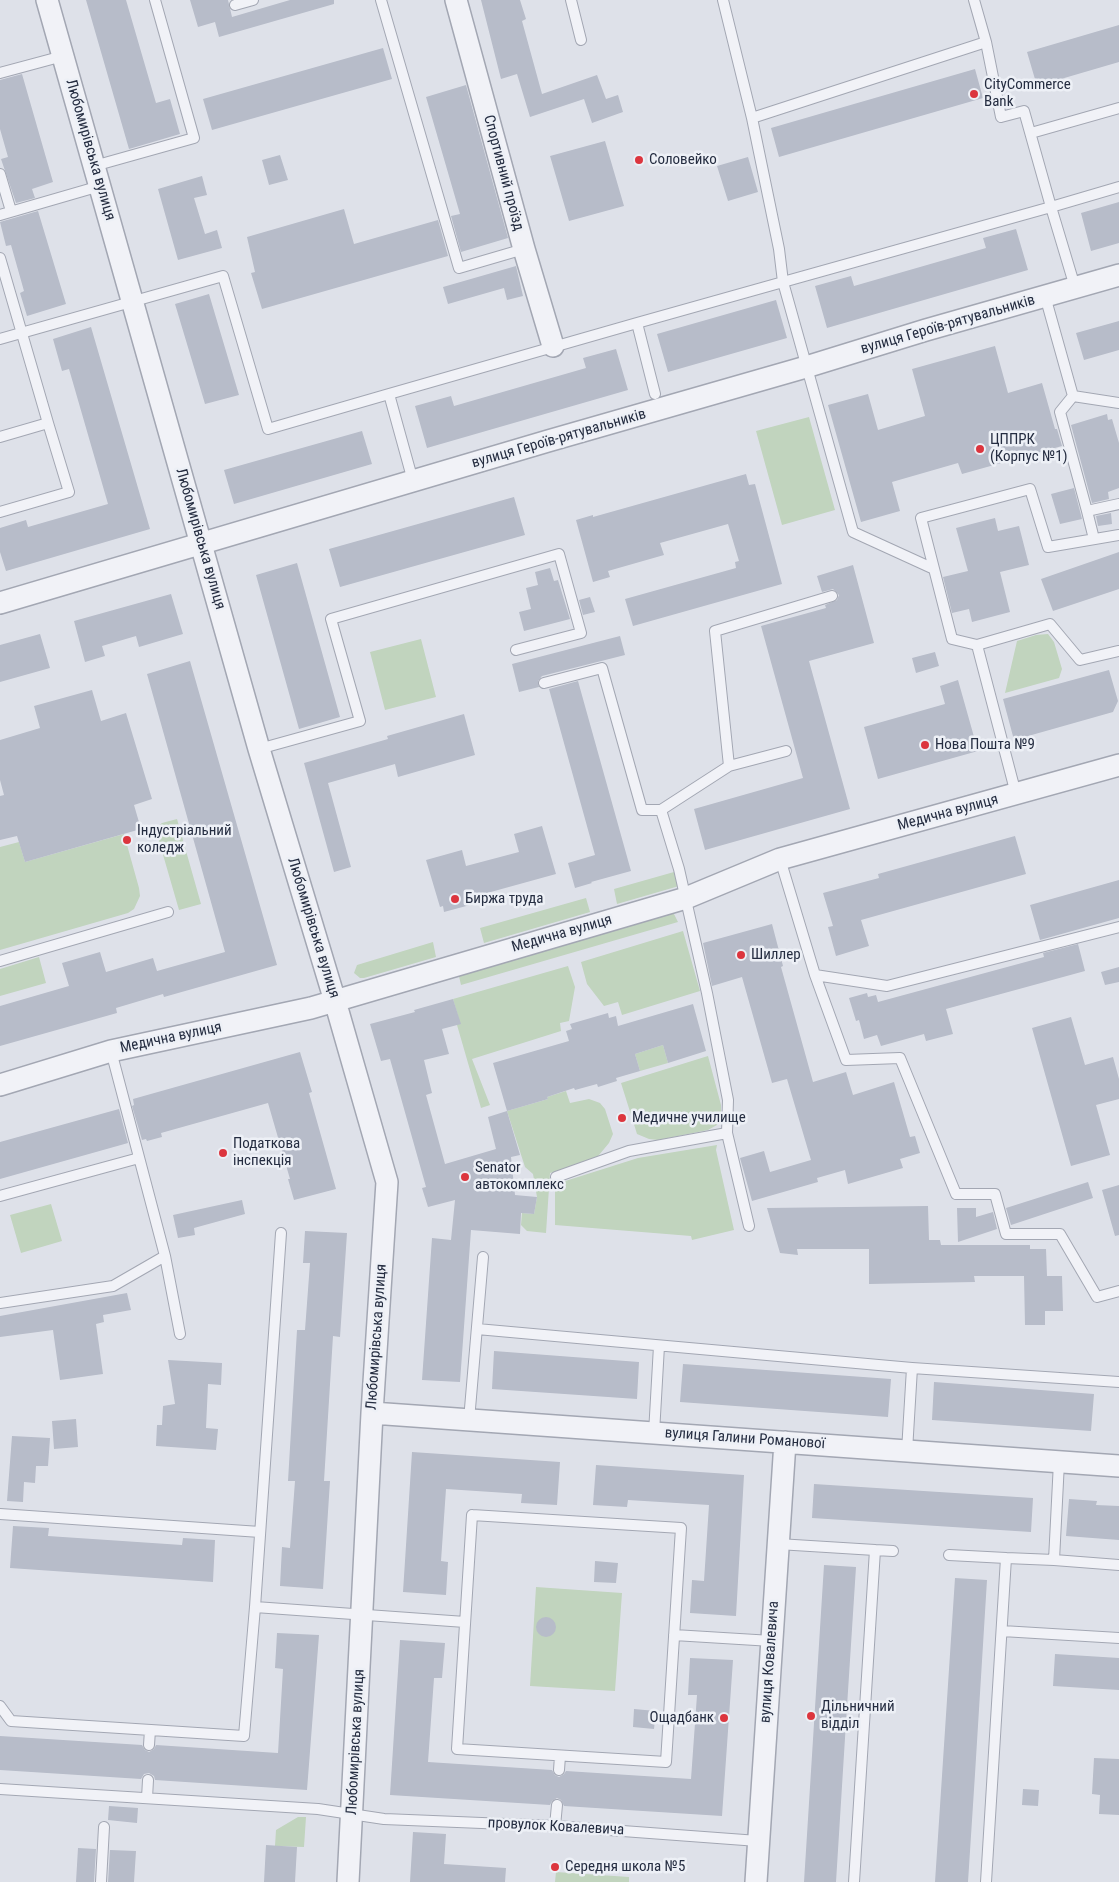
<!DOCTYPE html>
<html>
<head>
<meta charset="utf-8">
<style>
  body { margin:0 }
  canvas { display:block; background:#dee1e9 }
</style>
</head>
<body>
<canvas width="1119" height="1882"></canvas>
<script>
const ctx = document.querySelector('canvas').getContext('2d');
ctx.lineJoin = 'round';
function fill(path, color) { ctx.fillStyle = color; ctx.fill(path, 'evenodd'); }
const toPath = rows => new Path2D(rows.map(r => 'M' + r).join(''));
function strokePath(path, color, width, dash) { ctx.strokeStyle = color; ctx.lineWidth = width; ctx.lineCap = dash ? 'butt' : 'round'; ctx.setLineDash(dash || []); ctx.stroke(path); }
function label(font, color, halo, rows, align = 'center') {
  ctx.font = font + ' "Roboto Condensed",sans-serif'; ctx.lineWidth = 5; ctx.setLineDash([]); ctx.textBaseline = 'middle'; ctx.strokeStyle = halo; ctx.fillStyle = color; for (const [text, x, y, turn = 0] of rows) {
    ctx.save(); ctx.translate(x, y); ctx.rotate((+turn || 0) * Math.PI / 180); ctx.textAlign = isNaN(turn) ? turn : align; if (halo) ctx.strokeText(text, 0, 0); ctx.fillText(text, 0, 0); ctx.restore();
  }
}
const green = toPath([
  [809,417,835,510,782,525,756,431],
  [1048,634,1054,642,1062,669,1059,678,1005,693,1017,641,1036,635],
  [421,639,436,697,385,710,370,652],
  [177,819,201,904,179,910,157,834,157,827,162,823],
  [124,834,139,888,140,896,134,909,128,913,0,950,0,847,19,842,25,862],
  [681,870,679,886,617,904,614,889],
  [586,898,590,912,484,943,480,928],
  [673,912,678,922,461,985,458,972],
  [683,931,700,991,622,1015,618,1002,604,1006,587,984,581,962],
  [433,942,436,957,364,978,360,978,354,973,357,965],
  [39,957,46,983,0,996,0,969],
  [568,966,575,987,569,1021,560,1023,561,1031,472,1059,490,1105,481,1108,457,1025,460,1023,453,999],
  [663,1045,668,1063,640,1071,635,1054],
  [708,1056,721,1105,721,1117,717,1125,708,1130,658,1140,649,1139,637,1134,621,1083],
  [566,1091,570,1103,589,1099,600,1103,605,1109,613,1134,609,1143,594,1161,550,1173,546,1233,527,1231,521,1225,522,1213,534,1214,537,1197,533,1174,525,1167,507,1111,548,1099,547,1097],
  [717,1145,716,1150,734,1230,692,1240,691,1236,555,1225,555,1186,559,1183,638,1158],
  [51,1204,62,1241,21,1253,10,1215],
  [536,1587,622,1593,615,1691,530,1686],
  [298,1817,306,1817,304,1847,275,1846,276,1830],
  [556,1872,629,1877,629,1882,555,1882]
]);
const building = toPath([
  [86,0,126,0,156,103,170,99,180,134,129,149],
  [190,0,228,0,232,17,290,0,334,0,334,4,219,37,215,22,198,27],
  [481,0,520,0,526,19,522,21,542,94,597,75,606,99,618,95,623,112,592,123,584,99,530,117,517,74,501,79],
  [1119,25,1119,62,1037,86,1027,52],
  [383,48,392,79,212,130,203,99],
  [975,69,983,98,779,157,771,128],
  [22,74,53,182,32,189,35,198,16,203,1,159,8,157,0,129,0,80],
  [466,85,508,238,461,252,451,216,460,214,426,97],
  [605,141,624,206,569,221,550,156],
  [280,155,288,180,269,185,262,160],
  [748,157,758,192,728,201,717,166],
  [202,176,207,195,194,198,205,234,217,230,222,248,178,260,158,189],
  [1119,202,1119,243,1091,251,1081,213],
  [344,209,354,244,438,220,448,256,262,309,251,273,255,272,247,237],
  [38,211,66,304,27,316,20,293,24,291,11,245,6,246,0,222],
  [1016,229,1028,270,827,328,815,286,851,276,854,286,986,248,983,238],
  [516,266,523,296,507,300,504,288,448,304,443,287],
  [209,294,239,395,205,404,175,304],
  [776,300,787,338,668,372,657,334],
  [1119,321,1119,350,1084,360,1076,333],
  [91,327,150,529,6,571,0,552,0,528,26,520,28,527,108,504,69,369,62,371,53,339],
  [995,346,1008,393,1042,383,1055,429,1057,429,1062,446,962,474,958,463,892,482,900,511,861,522,828,405,868,394,878,430,925,416,912,369],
  [616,349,628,390,427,448,415,406,451,396,454,406,586,368,583,358],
  [1107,414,1108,420,1112,419,1119,443,1119,488,1108,492,1109,499,1092,503,1071,425],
  [362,431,372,464,234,504,224,470],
  [746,474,749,485,755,484,782,584,633,626,625,599,736,568,735,562,739,561,728,524,660,543,664,555,608,571,610,577,593,582,576,520,593,515,593,517],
  [1074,488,1082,519,1060,524,1051,494],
  [514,497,525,535,340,587,329,549],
  [1111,513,1112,524,1098,526,1096,516],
  [995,518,998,531,1019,526,1029,565,1000,572,1010,612,972,622,969,609,952,613,943,577,968,571,956,528],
  [1119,552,1119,589,1053,611,1041,579],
  [297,563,340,717,299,729,256,575],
  [853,565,874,643,809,661,850,809,705,850,694,809,803,778,761,626,826,608,825,605,837,600,839,595,833,589,822,592,817,576],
  [550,568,554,581,558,580,570,619,524,631,519,612,531,609,526,588,538,585,535,572],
  [171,594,183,634,139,647,136,636,102,646,105,656,85,662,74,621],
  [590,597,595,612,583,615,579,600],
  [40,634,50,668,0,682,0,645],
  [620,636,625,655,542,676,538,681,539,687,519,692,512,664],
  [935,652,939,666,916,673,912,658],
  [190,661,277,965,164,997,163,994,116,1008,117,1013,0,1046,0,1006,69,986,62,963,100,952,106,972,153,958,157,971,225,952,147,674],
  [1109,670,1118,701,1113,712,1014,740,1003,699],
  [958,680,978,751,878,779,864,727,945,704,940,686],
  [578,681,631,871,591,882,592,883,575,888,568,863,595,855,549,689],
  [92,690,101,721,126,713,152,799,134,805,141,829,25,862,17,836,0,840,0,796,4,795,0,780,0,740,40,728,34,706],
  [464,714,475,755,398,777,395,764,328,783,351,867,334,872,304,763,388,739,387,736],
  [542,826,556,874,469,898,470,905,444,912,443,906,440,907,426,860,462,850,466,866,519,852,514,834],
  [1015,836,1026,874,861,920,869,946,836,956,828,927,833,926,823,893,879,878,878,874],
  [1119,880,1119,918,1040,940,1030,905],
  [772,924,783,966,781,967,813,1082,846,1072,853,1095,894,1082,910,1137,915,1136,920,1153,900,1159,903,1168,848,1184,845,1170,817,1178,818,1182,752,1201,740,1158,764,1151,770,1172,811,1160,787,1079,772,1083,742,977,712,986,703,943],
  [1078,944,1085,971,946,1009,953,1034,926,1041,924,1034,881,1046,877,1035,864,1039,859,1020,856,1021,849,998,867,993,868,997,876,995,878,1002,1044,957,1043,953],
  [1119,967,1119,982,1105,985,1101,972],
  [453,999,461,1024,442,1029,449,1054,424,1060,432,1093,426,1095,445,1164,496,1149,488,1117,507,1111,520,1155,511,1157,515,1195,537,1197,534,1214,521,1213,520,1234,471,1230,460,1382,422,1380,432,1238,451,1240,455,1200,428,1207,422,1188,426,1187,390,1059,381,1061,370,1024,415,1012,414,1010],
  [693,1004,706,1051,668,1063,663,1045,635,1054,640,1071,616,1078,617,1081,598,1087,597,1084,575,1090,574,1088,547,1097,548,1099,507,1111,493,1063,569,1041,566,1031,572,1029,570,1024,608,1013,609,1018,616,1016,618,1026],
  [1071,1017,1085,1065,1113,1057,1119,1079,1119,1099,1096,1105,1110,1155,1071,1166,1032,1028],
  [300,1052,312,1092,309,1093,336,1189,294,1200,288,1179,290,1179,268,1103,161,1133,162,1137,147,1141,146,1139,142,1140,132,1106,134,1105,133,1099],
  [119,1109,128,1143,0,1179,0,1142],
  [1088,1182,1093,1198,1011,1225,1006,1208],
  [1119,1185,1119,1235,1115,1236,1102,1190],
  [242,1200,245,1214,194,1228,195,1235,178,1238,173,1215],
  [928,1206,929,1240,940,1240,941,1245,1030,1245,1030,1249,1046,1249,1047,1276,1062,1276,1063,1311,1045,1311,1045,1325,1025,1325,1024,1276,974,1276,975,1282,869,1284,869,1249,797,1249,798,1255,780,1253,767,1208],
  [957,1208,976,1208,976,1217,993,1212,997,1229,958,1242],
  [305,1231,347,1233,340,1337,333,1336,324,1481,330,1481,323,1589,280,1586,282,1547,290,1548,295,1481,288,1481,297,1330,305,1330,310,1263,303,1263],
  [127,1293,131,1310,103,1315,104,1322,96,1324,103,1374,60,1380,53,1330,0,1337,0,1316],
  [494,1351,639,1362,637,1399,492,1389],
  [168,1360,222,1363,221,1385,208,1384,206,1428,218,1429,216,1450,156,1446,157,1425,162,1425,163,1406,175,1404],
  [683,1364,891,1379,888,1417,680,1402],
  [934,1382,1094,1394,1091,1431,932,1420],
  [76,1419,78,1447,54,1449,52,1421],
  [12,1436,50,1438,48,1466,36,1466,35,1483,24,1482,23,1502,7,1501],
  [412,1452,560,1462,557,1505,521,1503,522,1494,446,1489,441,1561,448,1562,446,1595,403,1592],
  [596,1465,744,1475,736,1616,690,1613,692,1580,704,1581,709,1505,628,1500,627,1507,593,1505],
  [814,1484,1033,1498,1031,1532,812,1518],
  [1069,1499,1097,1501,1096,1505,1119,1506,1119,1540,1066,1536],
  [13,1526,49,1528,48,1536,182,1545,183,1538,215,1540,213,1582,10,1568],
  [595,1561,618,1563,616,1583,594,1582],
  [824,1565,856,1567,846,1722,836,1882,804,1882],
  [955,1578,987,1580,975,1774,968,1882,935,1882],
  '536 1627a10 10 0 1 1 20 0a10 10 0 1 1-20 0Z',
  [277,1633,319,1635,307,1790,155,1780,154,1776,149,1773,144,1774,141,1779,0,1770,0,1736,142,1745,145,1750,149,1752,154,1749,156,1745,278,1753,283,1669,275,1668],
  [400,1640,445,1643,442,1678,434,1678,428,1762,552,1770,555,1775,559,1777,564,1774,566,1771,691,1779,697,1695,688,1695,690,1658,733,1660,722,1816,564,1806,561,1800,557,1798,552,1801,550,1805,390,1795],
  [1055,1654,1119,1658,1119,1690,1053,1686],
  [634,1709,656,1711,654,1729,633,1727],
  [1094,1758,1119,1759,1119,1815,1099,1814,1100,1795,1092,1794],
  [1023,1789,1039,1790,1038,1806,1022,1805],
  [109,1806,138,1808,137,1823,108,1820],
  [413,1832,446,1834,444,1864,506,1868,505,1882,410,1882],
  [266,1845,297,1847,295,1882,264,1882],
  [78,1848,96,1849,94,1882,76,1882],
  [110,1850,136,1851,134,1882,108,1882]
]);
const lane = toPath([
  [381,0,459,268,524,249],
  [571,0,581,40],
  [723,0,752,118,986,42],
  [974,0,986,42,1001,117,1024,111,1051,207,1119,187],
  [235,5,253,0],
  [0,73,63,56],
  [752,118,779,249,783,282,1051,207,1075,287],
  [1031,133,1119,108],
  [94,166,194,138,155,0],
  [0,174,11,211],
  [0,215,100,186],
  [0,258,48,423,0,437],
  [1045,296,1073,396,1119,403],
  [637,323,783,282,853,532,934,569],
  [0,339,223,276,268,429,389,394,413,481],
  [389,394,637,323,655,394],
  [1073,396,1060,412,1087,511,1119,504],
  [1087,511,1094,539],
  [0,512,69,492,48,423],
  [977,645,1050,624,1080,660,1118,651],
  [544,683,602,668,642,810,661,810],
  [259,749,360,721,331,619,559,554,581,633,516,650],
  [729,766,786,751],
  [1016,794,977,645,952,639,921,518,1030,489,1048,547,1119,535],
  [780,859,815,975,846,1060,900,1058,956,1194,995,1194,1006,1234,1060,1234,1097,1297,1119,1291],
  [0,961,168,912],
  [815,975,887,986,1119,927],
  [111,1051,165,1256,180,1334],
  [556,1177,629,1151,727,1133],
  [0,1196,139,1158],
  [749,1226,727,1133,728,1100,707,993,679,869,661,810,729,766,715,631,832,596],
  [0,1303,113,1286,165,1256],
  [477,1329,912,1368,1119,1382],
  [469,1420,483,1257],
  [654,1433,659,1346],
  [907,1451,912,1368],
  [0,1514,260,1532],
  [472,1515,681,1528,666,1762,457,1749,472,1515],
  [778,1544,875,1550,854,1882],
  [875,1550,893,1551],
  [949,1555,1006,1558],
  [1054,1560,1119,1565],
  [255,1607,281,1233],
  [1002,1631,1119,1638],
  [674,1635,772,1641],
  [0,1706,11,1721,244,1736,255,1607,465,1622],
  [149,1745,150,1730],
  [559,1770,560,1756],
  [0,1789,318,1809,384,1819,555,1826,758,1841],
  [147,1798,148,1780],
  [555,1826,557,1805],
  [101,1882,104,1827],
  [986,1882,1006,1558,1054,1560,1059,1462]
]);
const street = toPath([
  [47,0,259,749,335,1001,387,1182,372,1413,348,1882],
  [456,0,524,249,553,346],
  [0,603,548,441,806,367,926,330,1119,275],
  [0,1085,111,1051,311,1008,686,898,780,859,1119,765],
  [372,1413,1119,1466],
  [756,1882,785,1442]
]);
const markers = [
  [974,94,5,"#dc353e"],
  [639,160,5,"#dc353e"],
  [980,449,5,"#dc353e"],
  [925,745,5,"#dc353e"],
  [127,840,5,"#dc353e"],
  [455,899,5,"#dc353e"],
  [741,955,5,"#dc353e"],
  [622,1118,5,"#dc353e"],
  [223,1153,5,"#dc353e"],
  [465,1177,5,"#dc353e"],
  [811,1716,5,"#dc353e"],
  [724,1718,5,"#dc353e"],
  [555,1867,5,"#dc353e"]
];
const poiNames = [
  ["CityCommerce",984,85],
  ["Bank",984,102],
  ["Соловейко",649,160],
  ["ЦППРК",990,440],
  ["(Корпус №1)",990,457],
  ["Нова Пошта №9",935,745],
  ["Індустріальний",137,831],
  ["коледж",137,848],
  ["Биржа труда",465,899],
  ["Шиллер",751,955],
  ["Медичне училище",632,1118],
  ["Податкова",233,1144],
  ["інспекція",233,1161],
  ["Senator",475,1168],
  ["автокомплекс",475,1185],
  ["Дільничний",821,1707],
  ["відділ",821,1724],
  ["Ощадбанк",714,1718,"right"],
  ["Середня школа №5",565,1867]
];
const streetNames = [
  ["Любомирівська вулиця",90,150,74],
  ["Спортивний проїзд",503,173,75],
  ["вулиця Героїв-рятувальників",948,325,-16],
  ["вулиця Героїв-рятувальників",559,439,-16],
  ["Любомирівська вулиця",200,539,74],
  ["Медична вулиця",948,813,-15],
  ["Любомирівська вулиця",313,928,73],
  ["Медична вулиця",562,934,-16],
  ["Медична вулиця",171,1038,-12],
  ["Любомирівська вулиця",377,1337,-86],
  ["вулиця Галини Романової",745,1439,4],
  ["вулиця Ковалевича",770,1662,-86],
  ["Любомирівська вулиця",356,1742,-87],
  ["провулок Ковалевича",556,1827,3]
];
fill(green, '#c1d4be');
fill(building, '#b7bcc9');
strokePath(lane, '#a3a7b3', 12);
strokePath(street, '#a3a7b3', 24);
strokePath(lane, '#f1f2f7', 10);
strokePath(street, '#f1f2f7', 21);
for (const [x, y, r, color] of markers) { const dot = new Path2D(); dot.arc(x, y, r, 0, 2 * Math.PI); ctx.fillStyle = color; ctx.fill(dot); strokePath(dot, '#edf0f6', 2); }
label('15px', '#252d41', '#edf0f6', poiNames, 'left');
label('15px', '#252d41', '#edf0f6', streetNames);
</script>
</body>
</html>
